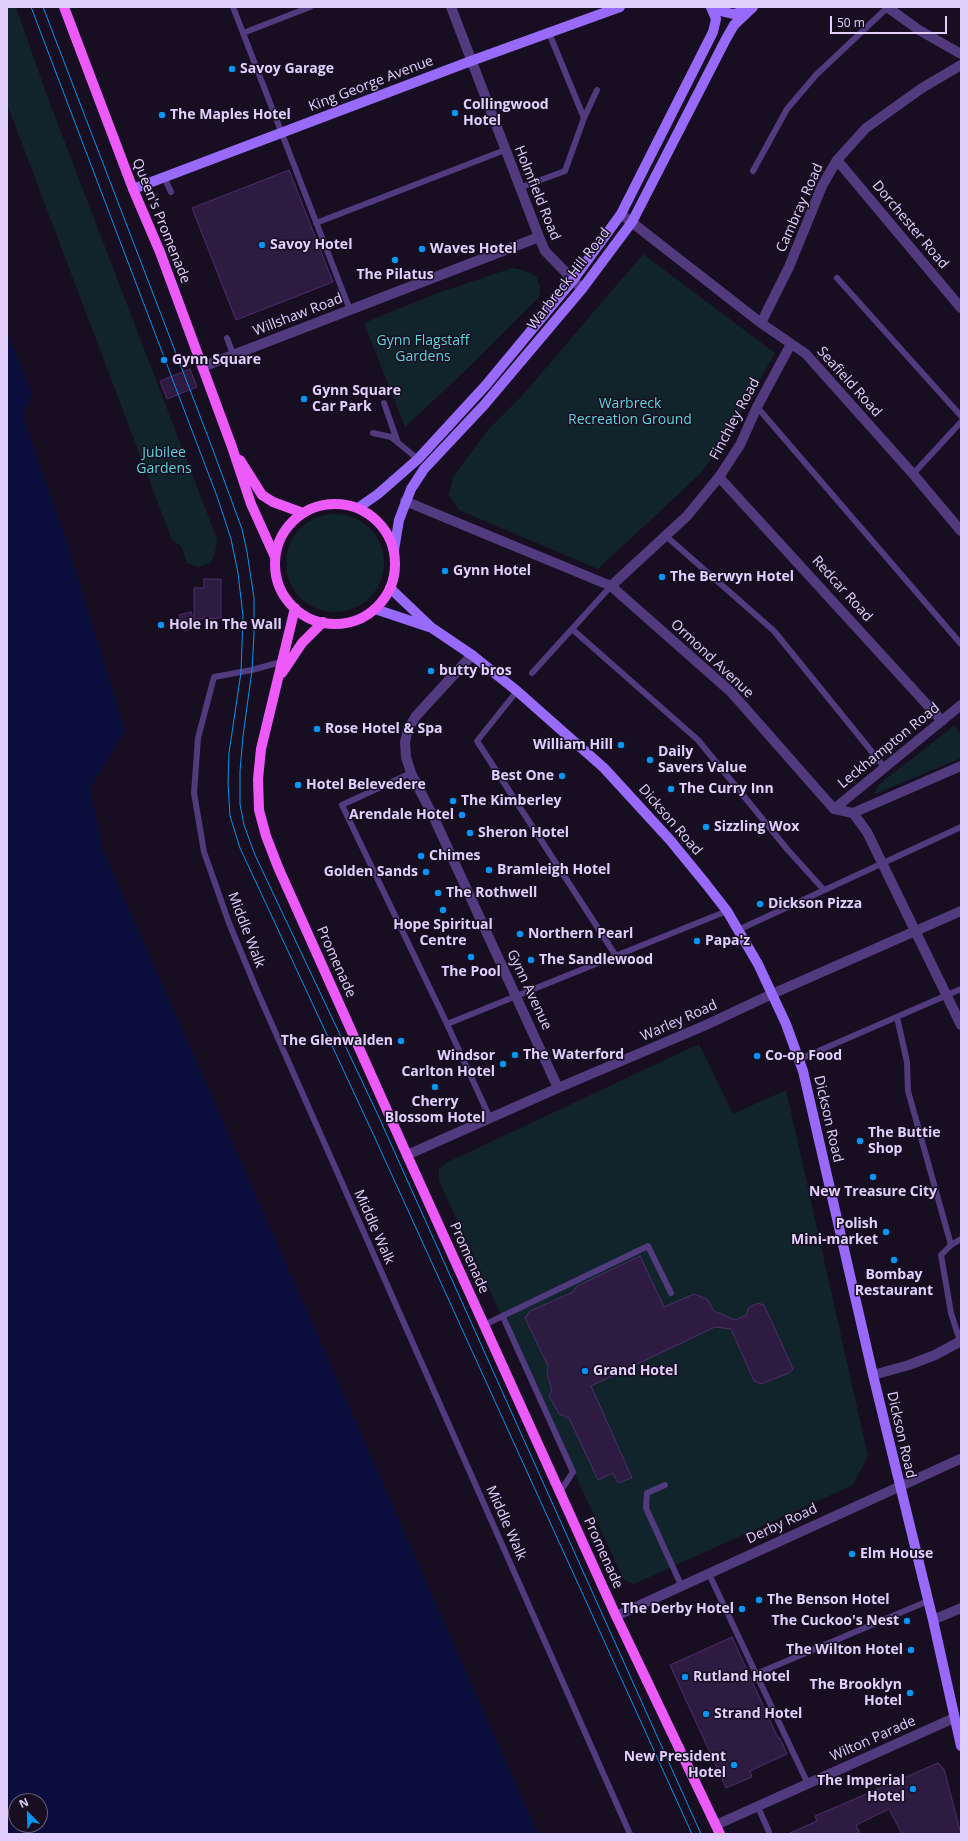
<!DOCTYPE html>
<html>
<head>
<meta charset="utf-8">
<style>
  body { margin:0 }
  #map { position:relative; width:968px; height:1841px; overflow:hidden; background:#170e21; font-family:"Open Sans",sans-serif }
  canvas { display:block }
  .frame { position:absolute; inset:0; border:8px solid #e2cffd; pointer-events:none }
  .north { position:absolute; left:8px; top:1793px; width:40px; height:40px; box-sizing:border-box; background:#170e21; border:1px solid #685b79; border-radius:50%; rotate:337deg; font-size:11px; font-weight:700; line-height:16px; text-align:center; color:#e2cffd }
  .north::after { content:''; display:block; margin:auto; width:14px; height:18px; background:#0894f1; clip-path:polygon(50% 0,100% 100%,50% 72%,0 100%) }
  .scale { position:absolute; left:830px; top:16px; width:117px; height:18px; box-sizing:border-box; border:2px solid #e2cffd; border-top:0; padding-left:5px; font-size:12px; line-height:14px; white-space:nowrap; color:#e2cffd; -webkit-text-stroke:3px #170e21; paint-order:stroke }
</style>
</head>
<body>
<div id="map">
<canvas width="968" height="1841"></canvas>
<div class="frame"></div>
<div class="north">N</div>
<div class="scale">50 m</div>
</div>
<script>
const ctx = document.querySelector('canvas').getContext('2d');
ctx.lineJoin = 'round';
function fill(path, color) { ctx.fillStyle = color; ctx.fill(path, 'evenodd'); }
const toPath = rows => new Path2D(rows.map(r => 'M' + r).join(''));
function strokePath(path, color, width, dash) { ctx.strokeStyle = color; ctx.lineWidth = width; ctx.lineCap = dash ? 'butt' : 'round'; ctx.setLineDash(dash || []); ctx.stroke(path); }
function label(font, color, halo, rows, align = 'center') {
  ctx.font = font + ' "Open Sans",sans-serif'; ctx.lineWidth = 3; ctx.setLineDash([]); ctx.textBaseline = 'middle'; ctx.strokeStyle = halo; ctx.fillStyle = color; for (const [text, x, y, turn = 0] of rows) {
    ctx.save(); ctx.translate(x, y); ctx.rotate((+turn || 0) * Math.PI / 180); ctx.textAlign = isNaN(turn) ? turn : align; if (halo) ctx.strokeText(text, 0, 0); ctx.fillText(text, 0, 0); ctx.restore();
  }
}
const green = toPath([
  [7,7,16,7,49,101,217,539,215,553,211,563,197,567,187,563,181,546,172,540,7,104],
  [643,254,775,353,722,445,700,474,598,569,459,510,449,495,453,477,487,431,522,396],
  [512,268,524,270,536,276,540,287,539,297,467,369,405,427,364,323,435,294],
  '286 563a49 49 0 1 1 98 0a49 49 0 1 1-98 0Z',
  [955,725,961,735,961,758,875,794,877,786],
  [699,1044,733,1114,786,1090,868,1456,853,1485,634,1584,624,1580,439,1181,439,1169,446,1163]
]);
const water = toPath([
  [7,332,32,393,23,417,66,539,125,730,90,789,103,850,538,1834,7,1834],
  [16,1801,40,1801,40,1825,16,1825]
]);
const building = toPath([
  [289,170,333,282,236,320,192,208,289,170],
  [190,369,197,387,167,399,160,381,190,369],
  [204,579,221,579,221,618,194,619,194,588,204,588,204,579],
  [191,612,196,628,184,631,179,615,191,612],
  [640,1256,664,1307,694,1294,707,1299,714,1311,735,1320,747,1315,748,1308,758,1303,764,1305,793,1369,789,1373,761,1384,754,1381,731,1329,715,1327,591,1386,632,1478,618,1483,613,1473,598,1480,569,1418,559,1414,549,1396,552,1390,547,1374,548,1366,525,1318,530,1311,573,1292,577,1286,640,1256],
  [732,1637,778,1738,780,1738,787,1754,750,1771,752,1777,726,1788,670,1665,732,1637],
  [938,1763,944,1769,961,1834,902,1834,889,1809,856,1825,860,1834,788,1834,817,1821,815,1816,938,1763]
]);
const lane = toPath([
  [233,7,350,310],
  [243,33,310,7],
  [584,118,597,90],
  [753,171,787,109,816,75,888,7],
  [164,177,171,192],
  [519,188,565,171,584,118,549,33],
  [316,223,505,150],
  [837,278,961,416],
  [227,338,233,354],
  [384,403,398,443],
  [757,407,961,644],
  [373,433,391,437,418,459],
  [913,474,961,422],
  [666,536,774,631,885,768],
  [572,629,698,740,787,849,824,890],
  [281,662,252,670,214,677,198,738,194,793,204,852,229,923,258,993,630,1834],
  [532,673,611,586],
  [517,691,477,741,616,956],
  [411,773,342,805,447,1024,490,1118],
  [738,930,961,827],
  [897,1017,907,1062,908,1091,951,1245],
  [447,1024,727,911],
  [800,1059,961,989],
  [503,1317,573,1472,560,1492],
  [484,1325,648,1246,671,1293],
  [960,1341,951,1313,941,1255,951,1245,961,1239],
  [665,1485,647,1493,646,1508,681,1585],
  [709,1574,808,1784],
  [756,1674,928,1601],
  [758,1807,769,1832]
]);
const street = toPath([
  [451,7,539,237,545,251,582,289],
  [887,7,919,30,961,54],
  [837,160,961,308],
  [621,214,761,323,806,354,913,474,961,531],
  [761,323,789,267,822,186,837,160,866,128,922,88,961,65],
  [202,367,539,237],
  [719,477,942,721],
  [405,501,611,586,731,692,834,809,853,813,867,832,961,1025],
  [611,586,687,516,719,477,740,445,757,407,791,344],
  [472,655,416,716,408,729,405,742,406,757,411,773,434,818,558,1088],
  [834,809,961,705],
  [853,813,961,766],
  [407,1155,558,1088,706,1025,772,994,961,911],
  [873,1375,909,1365,935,1355,961,1341],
  [616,1616,960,1459],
  [933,1620,961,1608],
  [716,1825,954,1718]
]);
const secondary = toPath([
  [713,7,720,11,733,14,749,10],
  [133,189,471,61,620,7],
  [358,508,378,494,418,459,486,385,573,280,621,214,713,32,716,19,711,7],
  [394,550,399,520,411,489,424,469,485,404,582,289,632,222,726,39,734,25,753,7],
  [390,588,432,628,472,655,517,691,604,768,670,840,706,884,727,911,758,964,786,1024,803,1071,873,1375,933,1620,961,1746],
  [375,609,429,627]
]);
const primary = toPath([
  [64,7,133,189,160,252,232,447,251,504,275,557],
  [240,460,262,495,273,502,303,513],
  '275 564a60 60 0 1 1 120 0a60 60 0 1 1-120 0Z',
  [295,608,261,749,258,779,259,810,266,836,278,867,407,1155,616,1616,720,1834],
  [282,673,302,643,323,622]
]);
const tram = toPath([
  [31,7,218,499,231,539,238,573,243,616,241,672,229,753,228,783,230,816,240,848,375,1138,692,1834],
  [43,7,210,442,242,529,247,552,254,598,254,634,252,670,243,736,240,771,240,804,244,825,255,855,377,1113,701,1834]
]);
const markers = [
  [232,69,4,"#0894f1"],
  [455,113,4,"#0894f1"],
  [162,115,4,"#0894f1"],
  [262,245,4,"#0894f1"],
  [422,249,4,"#0894f1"],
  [395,260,4,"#0894f1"],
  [164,360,4,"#0894f1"],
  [304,399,4,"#0894f1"],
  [445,571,4,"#0894f1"],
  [662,577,4,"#0894f1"],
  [161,625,4,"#0894f1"],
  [431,671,4,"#0894f1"],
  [317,729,4,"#0894f1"],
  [621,745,4,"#0894f1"],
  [650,760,4,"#0894f1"],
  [562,776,4,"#0894f1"],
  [298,785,4,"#0894f1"],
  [671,789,4,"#0894f1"],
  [453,801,4,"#0894f1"],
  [462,815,4,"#0894f1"],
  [706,827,4,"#0894f1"],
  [470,833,4,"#0894f1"],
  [421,856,4,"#0894f1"],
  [489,870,4,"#0894f1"],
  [426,872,4,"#0894f1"],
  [438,893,4,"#0894f1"],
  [760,904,4,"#0894f1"],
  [443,910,4,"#0894f1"],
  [520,934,4,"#0894f1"],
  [697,941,4,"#0894f1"],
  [471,957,4,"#0894f1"],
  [531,960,4,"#0894f1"],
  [401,1041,4,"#0894f1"],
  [515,1055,4,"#0894f1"],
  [757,1056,4,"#0894f1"],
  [503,1064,4,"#0894f1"],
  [435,1087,4,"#0894f1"],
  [860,1141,4,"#0894f1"],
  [873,1177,4,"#0894f1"],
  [886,1232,4,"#0894f1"],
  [894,1260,4,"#0894f1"],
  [585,1371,4,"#0894f1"],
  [852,1554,4,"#0894f1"],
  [759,1600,4,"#0894f1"],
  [742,1609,4,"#0894f1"],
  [907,1621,4,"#0894f1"],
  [911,1650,4,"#0894f1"],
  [685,1677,4,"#0894f1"],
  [910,1693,4,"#0894f1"],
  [706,1714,4,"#0894f1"],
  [734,1765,4,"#0894f1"],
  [913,1789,4,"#0894f1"]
];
const poiNames = [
  ["Savoy Garage",240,69],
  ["Collingwood",463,105],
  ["Hotel",463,121],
  ["The Maples Hotel",170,115],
  ["Savoy Hotel",270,245],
  ["Waves Hotel",430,249],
  ["The Pilatus",395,275,"center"],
  ["Gynn Square",172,360],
  ["Gynn Square",312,391],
  ["Car Park",312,407],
  ["Gynn Hotel",453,571],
  ["The Berwyn Hotel",670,577],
  ["Hole In The Wall",169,625],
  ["butty bros",439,671],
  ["Rose Hotel & Spa",325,729],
  ["William Hill",613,745,"right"],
  ["Daily",658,752],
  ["Savers Value",658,768],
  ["Best One",554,776,"right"],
  ["Hotel Belevedere",306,785],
  ["The Curry Inn",679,789],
  ["The Kimberley",461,801],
  ["Arendale Hotel",454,815,"right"],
  ["Sizzling Wox",714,827],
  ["Sheron Hotel",478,833],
  ["Chimes",429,856],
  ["Bramleigh Hotel",497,870],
  ["Golden Sands",418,872,"right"],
  ["The Rothwell",446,893],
  ["Dickson Pizza",768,904],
  ["Hope Spiritual",443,925,"center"],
  ["Centre",443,941,"center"],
  ["Northern Pearl",528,934],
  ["Papa'z",705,941],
  ["The Sandlewood",539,960],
  ["The Pool",471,972,"center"],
  ["The Glenwalden",393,1041,"right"],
  ["The Waterford",523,1055],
  ["Windsor",495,1056,"right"],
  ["Carlton Hotel",495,1072,"right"],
  ["Co-op Food",765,1056],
  ["Cherry",435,1102,"center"],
  ["Blossom Hotel",435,1118,"center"],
  ["The Buttie",868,1133],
  ["Shop",868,1149],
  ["New Treasure City",873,1192,"center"],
  ["Polish",878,1224,"right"],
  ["Mini-market",878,1240,"right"],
  ["Bombay",894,1275,"center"],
  ["Restaurant",894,1291,"center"],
  ["Grand Hotel",593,1371],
  ["Elm House",860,1554],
  ["The Benson Hotel",767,1600],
  ["The Derby Hotel",734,1609,"right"],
  ["The Cuckoo's Nest",899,1621,"right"],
  ["The Wilton Hotel",903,1650,"right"],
  ["Rutland Hotel",693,1677],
  ["The Brooklyn",902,1685,"right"],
  ["Hotel",902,1701,"right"],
  ["Strand Hotel",714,1714],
  ["New President",726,1757,"right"],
  ["Hotel",726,1773,"right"],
  ["The Imperial",905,1781,"right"],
  ["Hotel",905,1797,"right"]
];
const streetNames = [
  ["King George Avenue",371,84,-21],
  ["Holmfield Road",537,193,68],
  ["Cambray Road",800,208,-66],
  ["Queen's Promenade",161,221,68],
  ["Dorchester Road",910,225,50],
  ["Warbreck Hill Road",569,279,-52],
  ["Willshaw Road",298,315,-21],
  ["Seafield Road",849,382,48],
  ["Finchley Road",735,419,-62],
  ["Redcar Road",842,589,48],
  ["Ormond Avenue",712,659,43],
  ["Leckhampton Road",889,746,-39],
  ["Dickson Road",670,820,49],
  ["Middle Walk",246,930,69],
  ["Promenade",336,962,66],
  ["Gynn Avenue",529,990,65],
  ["Warley Road",679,1021,-24],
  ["Dickson Road",828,1119,77],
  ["Middle Walk",374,1227,66],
  ["Promenade",469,1258,66],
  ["Dickson Road",901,1435,77],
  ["Middle Walk",506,1523,66],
  ["Derby Road",782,1524,-25],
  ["Promenade",603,1553,66],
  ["Wilton Parade",873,1739,-24]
];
const parkNames = [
  ["Gynn Flagstaff",423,341],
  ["Gardens",423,357],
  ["Warbreck",630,404],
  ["Recreation Ground",630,420],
  ["Jubilee",164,453],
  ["Gardens",164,469]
];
fill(green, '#11242b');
fill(water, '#0b0e3d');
fill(building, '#2e1b41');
strokePath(building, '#4d2d6c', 1);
strokePath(lane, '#513a7e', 6);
strokePath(street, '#513a7e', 10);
strokePath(secondary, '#986afa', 10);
strokePath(primary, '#ed5afa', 10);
strokePath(tram, '#0894f1', 1);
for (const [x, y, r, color] of markers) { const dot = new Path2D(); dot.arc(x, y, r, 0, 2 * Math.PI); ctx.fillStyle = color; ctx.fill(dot); strokePath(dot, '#170e21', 1.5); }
label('bold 14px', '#e2cffd', '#170e21', poiNames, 'left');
label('14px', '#e2cffd', '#170e21', streetNames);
label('14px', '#5ed5db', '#170e21', parkNames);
</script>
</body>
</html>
